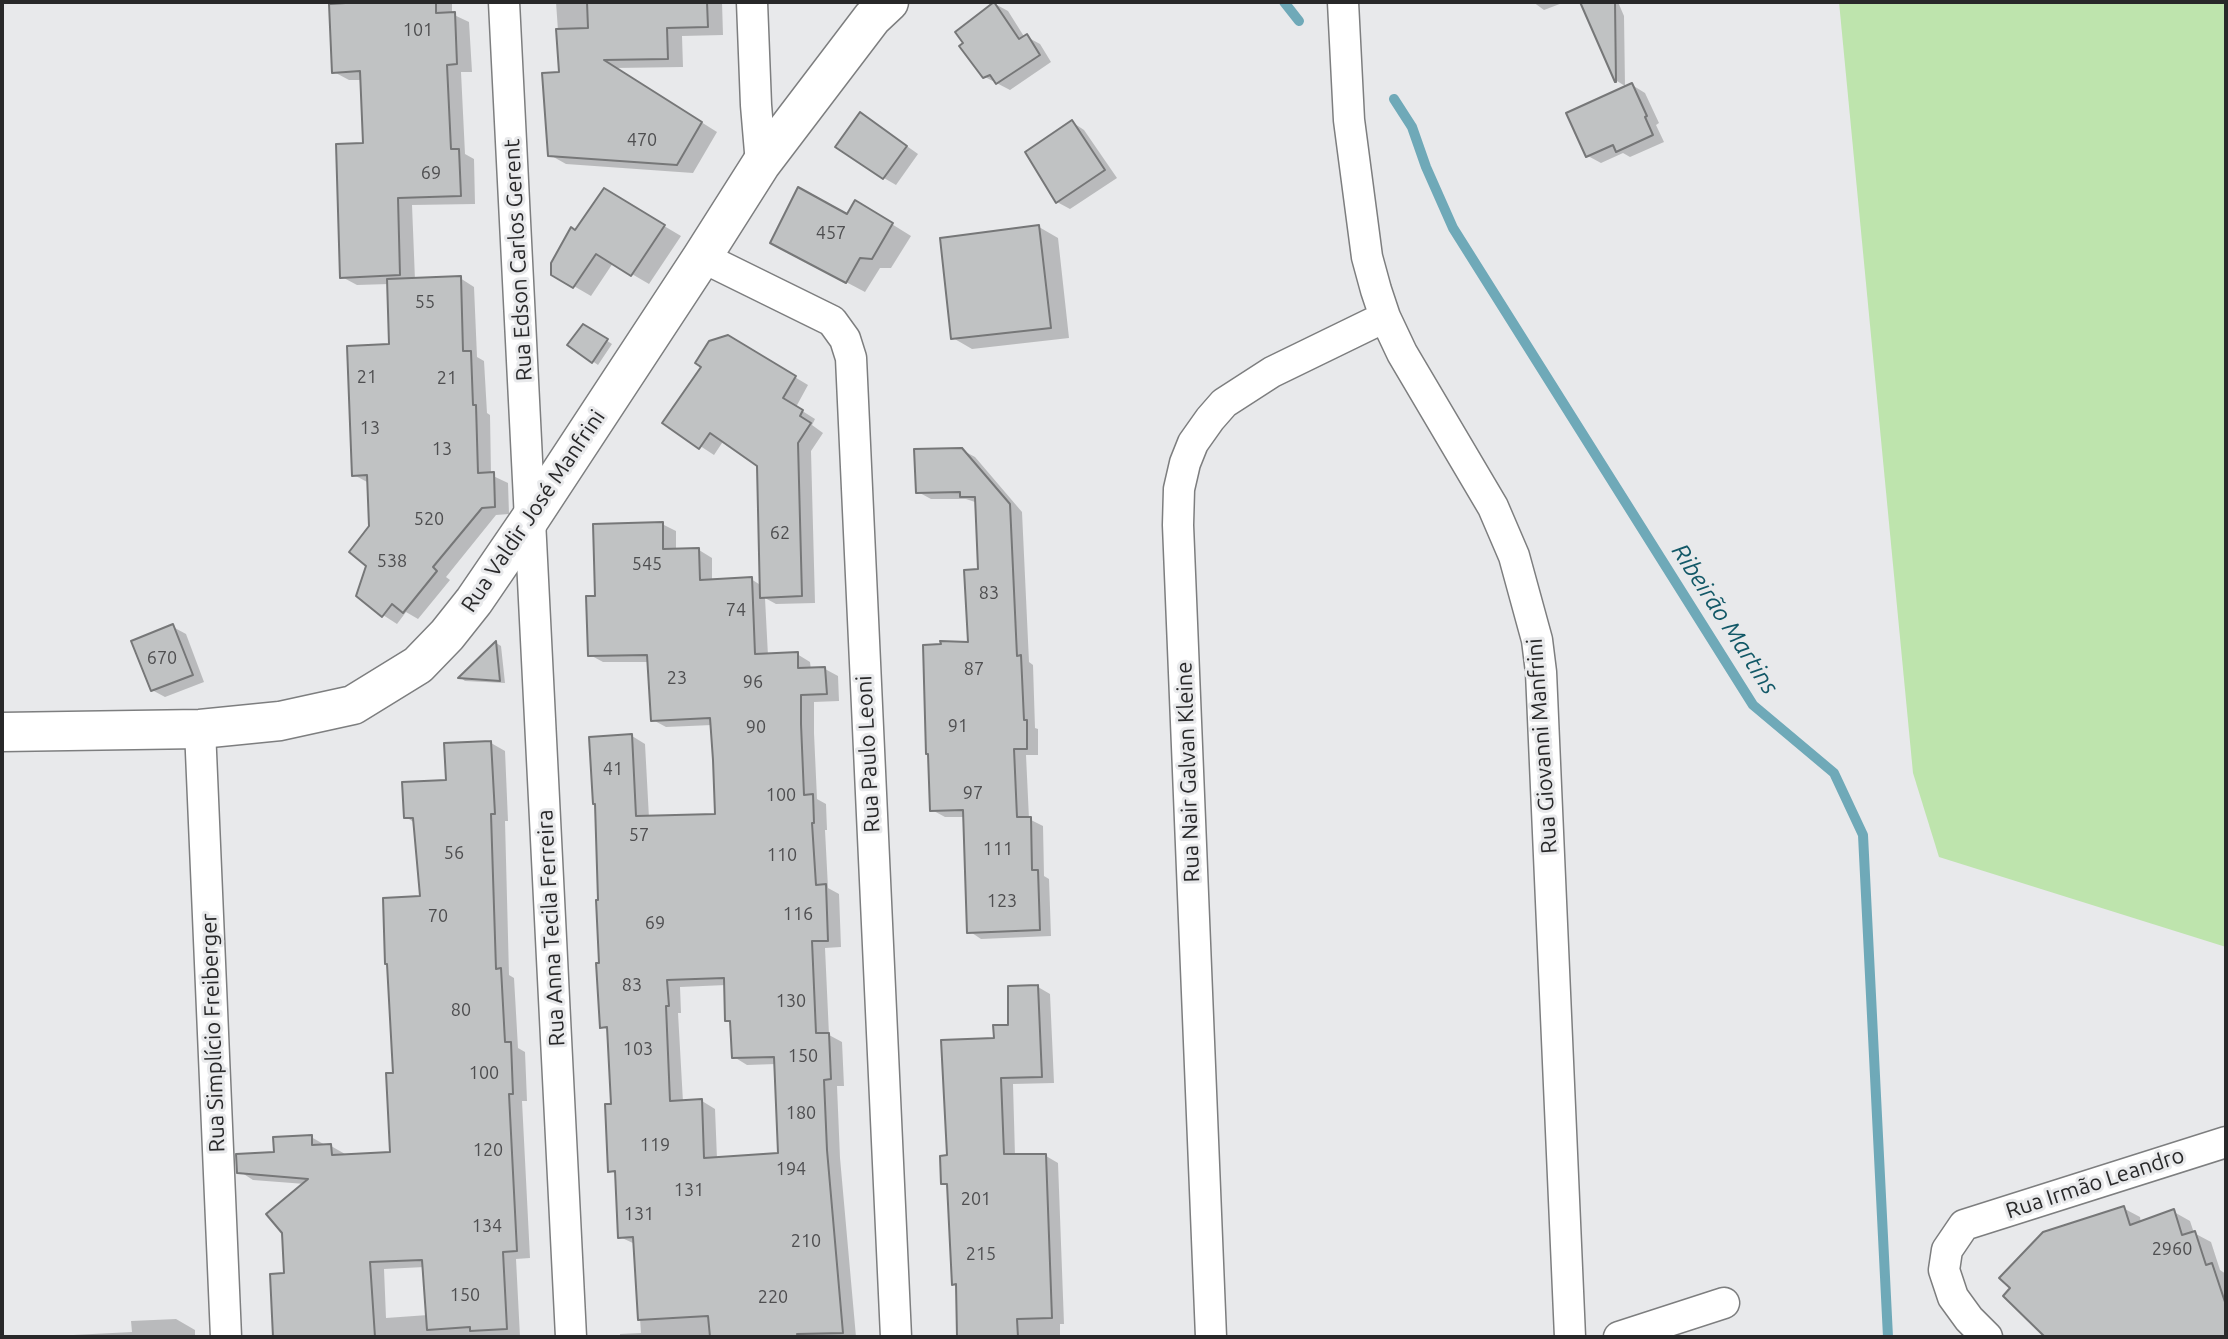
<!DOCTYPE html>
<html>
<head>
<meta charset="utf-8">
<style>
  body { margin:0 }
  #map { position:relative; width:2228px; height:1339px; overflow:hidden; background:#e8e9eb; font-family:Ubuntu,sans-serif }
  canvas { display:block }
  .frame { position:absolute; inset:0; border:4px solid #282829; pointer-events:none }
</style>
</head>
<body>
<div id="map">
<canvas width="2228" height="1339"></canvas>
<div class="frame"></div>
</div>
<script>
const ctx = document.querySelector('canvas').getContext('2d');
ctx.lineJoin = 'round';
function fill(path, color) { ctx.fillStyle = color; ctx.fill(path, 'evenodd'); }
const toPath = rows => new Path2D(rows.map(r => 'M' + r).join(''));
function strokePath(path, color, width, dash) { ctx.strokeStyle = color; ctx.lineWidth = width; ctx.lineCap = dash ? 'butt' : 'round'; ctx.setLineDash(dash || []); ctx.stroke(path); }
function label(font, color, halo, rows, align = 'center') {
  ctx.font = font + ' Ubuntu,sans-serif'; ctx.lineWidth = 6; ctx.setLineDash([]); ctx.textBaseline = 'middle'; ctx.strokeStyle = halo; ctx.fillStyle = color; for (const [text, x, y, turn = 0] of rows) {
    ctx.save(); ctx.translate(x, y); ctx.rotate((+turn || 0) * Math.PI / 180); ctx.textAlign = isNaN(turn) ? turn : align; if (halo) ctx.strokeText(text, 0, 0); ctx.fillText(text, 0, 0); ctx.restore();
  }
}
const green = toPath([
  [1839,2,2226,2,2226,947,1939,857,1913,773]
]);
const shadow = toPath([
  [393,2,452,2,452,14,469,22,472,72,461,72,465,154,474,159,475,204,412,205,415,280,460,278,474,287,477,357,484,361,487,413,490,415,491,475,508,483,509,514,496,515,446,577,450,580,418,619,406,612,397,624,383,615,368,565,371,526,369,483,354,475,391,346,389,284,357,285,342,277,365,145,362,80,349,80,334,72],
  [556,2,722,2,723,35,682,36,683,67,615,68,717,132,693,173,566,164,550,155,561,74],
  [1533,2,1565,2,1544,10],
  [1583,2,1618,2,1624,16,1625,86,1617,81],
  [995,4,1008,11,1025,38,1027,37,1040,44,1051,62,1010,90,985,77,958,32],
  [1632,85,1645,93,1659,123,1656,125,1664,142,1630,157,1623,153,1601,163,1588,156],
  [873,122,918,154,896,185,884,178],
  [1072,122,1084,130,1117,178,1070,209,1057,202],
  [605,191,681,236,649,284,613,263,591,296,553,274,576,232],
  [874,213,911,236,891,268,880,268,865,292,791,253,847,216],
  [1039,227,1058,238,1069,338,972,349,953,338],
  [584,326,612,344,598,365,570,345],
  [728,337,808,385,796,407,815,419,812,425,823,433,811,451,815,603,776,604,765,598,768,656,797,654,810,662,811,670,825,669,838,676,839,701,814,702,814,733,817,799,826,804,827,830,825,830,828,888,839,894,841,947,825,948,829,1035,842,1042,844,1086,837,1086,840,1158,856,1337,620,1337,620,1334,641,1333,635,1244,620,1237,617,1175,610,1170,613,1106,610,1031,602,1027,601,965,632,736,645,744,649,818,717,815,712,725,666,727,653,720,650,662,603,662,590,655,597,598,662,524,676,531,676,551,699,550,712,558,712,581,751,579,762,586,759,465,724,440,714,455,665,423],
  [726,985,727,1020,732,1023,734,1057,747,1065,776,1064,780,1155,717,1159,715,1109,702,1101,683,1102,678,1013,681,1013,680,987],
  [962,450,975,457,1022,512,1029,662,1033,665,1035,728,1038,729,1038,755,1026,755,1029,819,1043,826,1044,876,1049,879,1051,936,981,939,969,931,965,817,945,817,932,810,970,644,980,571,978,503,966,499,931,499,918,492],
  [173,627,186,634,204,682,165,697,152,690],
  [496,643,501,646,505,683,465,681,461,678],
  [491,743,505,751,508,821,505,821,509,975,514,978,518,1048,525,1052,527,1101,522,1101,530,1258,516,1259,520,1337,279,1337,286,1275,305,1184,253,1180,239,1171,311,1137,327,1146,331,1146,345,1154,345,1156,393,1154,396,1075,422,898,415,823,406,817],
  [425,1267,428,1315,386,1318,384,1269],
  [1038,987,1050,994,1054,1083,1013,1084,1015,1156,1046,1156,1058,1163,1064,1324,1060,1324,1060,1337,958,1337,958,1286,954,1283,949,1186,943,1183,949,1157,996,1040,1010,1027],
  [2123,1208,2140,1217,2141,1223,2174,1212,2190,1221,2194,1233,2211,1242,2220,1270,2226,1274,2226,1337,2048,1337],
  [176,1319,195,1330,195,1337,73,1337,73,1335,132,1332,131,1321]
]);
const stream = toPath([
  [1284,2,1299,21],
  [1394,99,1412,127,1426,167,1453,228,1753,705,1834,773,1863,835,1888,1337]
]);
const building = toPath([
  [362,2,436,2,436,13,455,12,457,64,447,65,451,149,459,149,461,196,398,198,400,275,340,278,336,144,363,143,360,71,332,73,329,4,362,2],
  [587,2,707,2,708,27,667,28,668,59,604,60,702,122,677,165,548,156,542,73,559,72,556,29,588,28,587,2],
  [994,2,1019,39,1027,34,1040,55,996,84,990,75,983,78,959,46,963,43,955,32,994,2],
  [1580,2,1615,2,1616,82,1615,82,1580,2],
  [1632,83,1647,116,1645,117,1653,135,1616,152,1613,145,1586,157,1566,113,1632,83],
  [860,112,907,146,883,179,835,147,860,112],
  [1072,120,1105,170,1056,203,1025,152,1072,120],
  [798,187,847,214,855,200,893,223,872,259,860,258,846,283,770,243,798,187],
  [604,188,665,225,631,276,596,254,573,288,551,275,551,263,571,227,575,230,604,188],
  [1039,225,1051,328,951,339,940,238,1039,225],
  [461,276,463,351,471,351,473,405,476,405,478,473,494,472,495,507,482,508,433,567,437,571,403,613,392,604,382,617,356,596,366,566,349,552,369,526,367,475,352,476,347,346,389,344,387,279,461,276],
  [583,324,608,339,592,363,567,345,583,324],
  [728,335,796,376,783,398,803,410,800,416,811,423,798,443,802,596,760,598,757,466,710,433,699,449,662,423,701,367,695,363,709,341,728,335],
  [962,448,1010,504,1017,656,1021,655,1024,720,1027,720,1027,749,1014,749,1017,817,1031,817,1032,870,1038,870,1040,930,967,933,963,810,930,811,928,754,926,754,923,645,941,644,940,641,968,642,964,570,978,569,975,497,960,497,960,492,916,493,914,449,962,448],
  [663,522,663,549,699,548,700,580,752,577,755,654,798,652,798,668,825,667,827,694,801,695,801,724,804,795,813,794,814,823,812,823,816,885,826,884,828,941,812,941,816,1033,829,1033,831,1079,824,1080,827,1150,843,1333,797,1334,798,1337,710,1337,708,1316,638,1320,633,1237,618,1238,615,1171,608,1172,605,1104,611,1104,607,1027,600,1028,596,963,599,963,596,900,598,900,595,804,593,804,589,737,632,734,636,816,715,814,713,760,710,718,651,721,647,655,588,656,586,596,595,596,593,524,663,522],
  [724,978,725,1021,730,1021,732,1058,774,1057,778,1153,704,1158,702,1099,670,1101,666,1006,669,1006,667,980,724,978],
  [173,624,193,675,151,691,131,641,173,624],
  [496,641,500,681,458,678,496,641],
  [491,741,495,814,491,814,496,969,501,968,505,1042,511,1042,513,1094,509,1094,517,1251,503,1252,507,1329,470,1331,470,1327,427,1330,422,1260,370,1262,375,1337,273,1337,270,1274,284,1273,282,1233,266,1214,308,1179,237,1173,236,1154,274,1152,273,1137,312,1135,312,1145,331,1144,332,1155,390,1152,386,1073,393,1073,387,964,385,964,383,898,420,896,413,818,404,818,402,782,446,780,444,743,491,741],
  [1038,985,1042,1077,1001,1078,1004,1154,1046,1154,1052,1318,1017,1319,1018,1337,957,1337,956,1284,952,1285,947,1184,941,1184,940,1156,947,1155,941,1040,994,1038,993,1025,1008,1025,1008,986,1038,985],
  [2124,1206,2130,1225,2174,1209,2182,1235,2195,1231,2206,1265,2212,1263,2226,1305,2226,1337,2045,1337,2003,1296,2010,1288,1999,1278,2043,1232,2124,1206]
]);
const minor = toPath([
  [504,2,571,1337],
  [752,2,756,105,761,164],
  [1343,2,1349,120,1367,257,1376,290,1385,317,1402,353,1493,507,1514,556,1537,640,1541,672,1570,1337],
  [702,257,832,321,845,339,851,358,896,1337],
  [200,729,226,1337],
  [1211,1337,1178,525,1179,489,1185,463,1193,443,1210,419,1224,403,1272,372,1385,317],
  [1619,1337,1724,1303],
  [1987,1337,1969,1319,1953,1297,1944,1270,1947,1250,1964,1225,2226,1142]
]);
const tertiary = toPath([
  [2,732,200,729,280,721,353,705,418,665,447,635,474,601,530,519,702,257,761,164,872,18,889,2]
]);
const numberNames = [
  ["101",418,30],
  ["470",642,140],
  ["69",431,173],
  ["457",831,233],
  ["55",425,302],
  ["21",367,377],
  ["21",447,378],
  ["13",370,428],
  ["13",442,449],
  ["520",429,519],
  ["62",780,533],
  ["538",392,561],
  ["545",647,564],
  ["83",989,593],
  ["74",736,610],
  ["670",162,658],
  ["87",974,669],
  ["23",677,678],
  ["96",753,682],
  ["91",958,726],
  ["90",756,727],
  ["41",613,769],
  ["97",973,793],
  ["100",781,795],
  ["57",639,835],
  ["111",998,849],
  ["56",454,853],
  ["110",782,855],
  ["123",1002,901],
  ["116",798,914],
  ["70",438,916],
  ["69",655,923],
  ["83",632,985],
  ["130",791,1001],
  ["80",461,1010],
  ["103",638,1049],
  ["150",803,1056],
  ["100",484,1073],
  ["180",801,1113],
  ["119",655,1145],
  ["120",488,1150],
  ["194",791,1169],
  ["131",689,1190],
  ["201",976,1199],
  ["131",639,1214],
  ["134",487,1226],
  ["210",806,1241],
  ["2960",2172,1249],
  ["215",981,1254],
  ["150",465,1295],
  ["220",773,1297]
];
const streetNames = [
  ["Rua Edson Carlos Gerent",518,260,-93],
  ["Rua Valdir José Manfrini",533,511,-56],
  ["Rua Giovanni Manfrini",1542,746,-94],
  ["Rua Paulo Leoni",868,754,-93],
  ["Rua Nair Galvan Kleine",1188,772,-92],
  ["Rua Anna Tecila Ferreira",551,928,-93],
  ["Rua Simplício Freiberger",213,1033,-92],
  ["Rua Irmão Leandro",2095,1183,-18]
];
const waterNames = [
  ["Ribeirão Martins",1725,619,57]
];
fill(green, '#bee4ad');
fill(shadow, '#0003');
strokePath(stream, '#6fa9b8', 10);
fill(building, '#c0c2c3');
strokePath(building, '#767778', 2);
strokePath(minor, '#7d7e7f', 33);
strokePath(tertiary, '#7d7e7f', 41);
strokePath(minor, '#fff', 30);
strokePath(tertiary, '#fff', 38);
label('18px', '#4e4e50', null, numberNames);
label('22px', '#282829', '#e8e9eb', streetNames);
label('italic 24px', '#125867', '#e8e9eb', waterNames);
</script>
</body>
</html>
